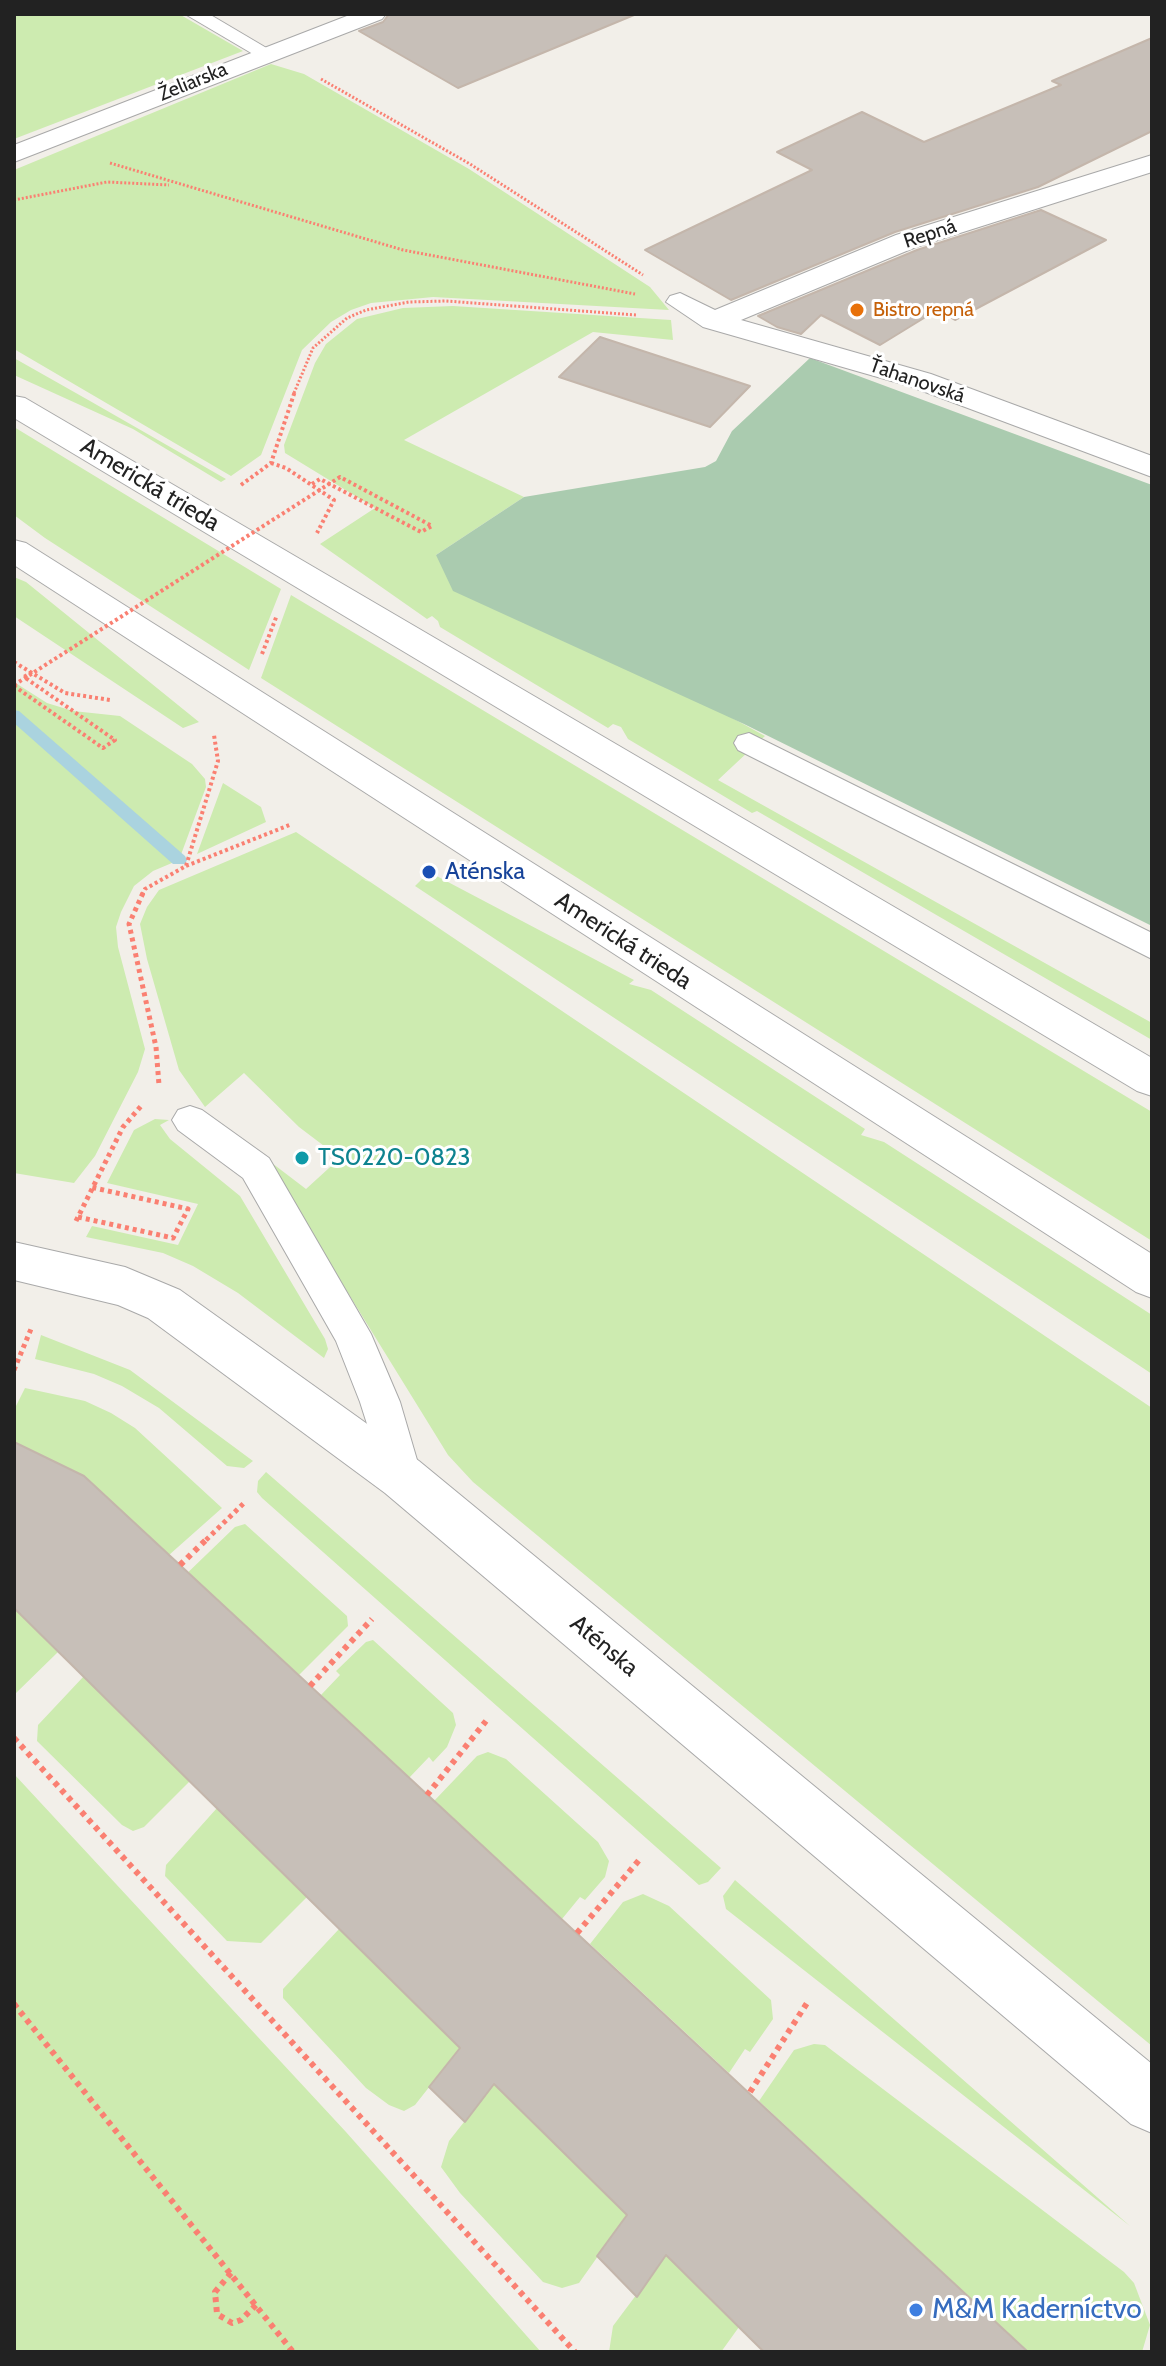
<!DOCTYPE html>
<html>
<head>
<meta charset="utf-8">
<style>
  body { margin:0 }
  #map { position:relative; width:1166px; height:2366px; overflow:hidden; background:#f2efe9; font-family:Cabin,sans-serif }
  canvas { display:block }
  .frame { position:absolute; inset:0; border:16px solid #222; pointer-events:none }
</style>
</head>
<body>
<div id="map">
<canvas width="1166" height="2366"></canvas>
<div class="frame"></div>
</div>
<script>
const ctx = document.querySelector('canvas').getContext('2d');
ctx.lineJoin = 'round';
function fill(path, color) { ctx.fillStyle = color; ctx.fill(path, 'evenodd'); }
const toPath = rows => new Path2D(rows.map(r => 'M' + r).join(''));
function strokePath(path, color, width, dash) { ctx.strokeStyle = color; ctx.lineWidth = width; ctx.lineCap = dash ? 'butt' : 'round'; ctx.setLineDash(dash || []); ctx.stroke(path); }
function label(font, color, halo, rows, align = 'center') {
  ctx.font = font + ' Cabin,sans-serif'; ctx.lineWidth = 6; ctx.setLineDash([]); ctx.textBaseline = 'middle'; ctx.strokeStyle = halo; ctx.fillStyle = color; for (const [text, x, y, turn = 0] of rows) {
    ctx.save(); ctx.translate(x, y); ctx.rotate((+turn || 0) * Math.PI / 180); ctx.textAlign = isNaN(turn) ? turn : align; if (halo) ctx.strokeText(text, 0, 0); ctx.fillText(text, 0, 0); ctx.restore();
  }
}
const grass = toPath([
  [14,14,179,14,243,51,14,139],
  [271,64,304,74,469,169,650,287,669,310,433,297,371,303,351,310,331,322,302,350,261,455,231,476,14,349,14,170],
  [453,306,671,320,673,340,593,332,404,440,524,497,436,555,765,736,718,780,1152,1023,1152,1040,757,811,752,813,628,739,621,727,613,724,608,728,440,627,438,621,432,616,427,619,320,544,375,508,285,453,284,445,315,363,326,344,357,319,403,308],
  [14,358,90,401,226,479,221,482,133,429,14,375],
  [14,427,281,589,249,670,45,538,14,515],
  [14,577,26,582,199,722,183,728,14,616],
  [291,595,1152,1112,1152,1241,261,678],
  [14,682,47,703,73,711,120,716,192,764,205,779,206,787,179,860,153,871,134,886,121,912,116,927,118,947,145,1049,138,1072,95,1156,74,1183,14,1173],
  [223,783,261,807,266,822,197,854],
  [296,832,1152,1408,1152,2046,473,1482,448,1455,264,1157,306,1189,340,1158,299,1127,244,1073,205,1107,179,1070,147,959,140,924,147,907,159,890],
  [429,872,634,980,629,984,651,990,865,1129,861,1135,884,1142,1152,1315,1152,1374,415,886],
  [155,1119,169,1120,160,1125,170,1139,240,1196,325,1339,328,1349,324,1358,238,1293,193,1266,163,1253,86,1237,92,1226,178,1245,198,1204,107,1183,134,1130],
  [41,1335,130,1370,253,1461,244,1468,227,1466,159,1408,122,1386,94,1374,35,1359],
  [25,1388,85,1401,111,1413,135,1428,222,1508,169,1555,84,1477,28,1449,14,1446,14,1410],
  [266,1472,721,1868,708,1882,699,1885,262,1498,257,1492,258,1481],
  [245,1524,347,1616,348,1626,299,1675,218,1601,178,1582,235,1527],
  [14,1608,58,1652,14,1695],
  [373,1640,453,1713,456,1725,447,1747,433,1762,429,1757,409,1778,321,1695,340,1675,336,1671,366,1642],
  [84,1676,190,1781,144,1827,133,1831,122,1825,37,1741,38,1725],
  [488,1752,506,1759,598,1842,609,1861,605,1877,585,1900,580,1897,562,1919,434,1801,477,1756],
  [14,1774,346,2132,541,2352,14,2352],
  [217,1808,307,1897,261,1943,227,1941,165,1876,166,1865],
  [735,1880,1130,2226,726,1909,723,1896],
  [643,1894,669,1906,771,2000,773,2019,750,2052,745,2049,729,2073,590,1944,623,1902],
  [339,1929,460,2048,415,2105,404,2111,389,2105,366,2088,283,1998,283,1989],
  [814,2044,825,2045,1124,2272,1134,2283,1150,2325,1142,2352,1028,2352,759,2101,794,2050],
  [494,2084,627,2215,579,2283,562,2288,543,2282,460,2193,441,2167,449,2141],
  [666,2255,739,2327,721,2352,609,2352,613,2326]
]);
const cemetery = toPath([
  [810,358,1152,485,1152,926,744,724,453,591,436,555,524,497,705,467,716,461,732,431]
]);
const stream = toPath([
  [14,710,19,711,185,856,187,860,185,864,173,864,14,723,14,710]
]);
const building = toPath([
  [389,14,634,14,634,15,458,88,359,31,383,22,389,14],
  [1152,38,1152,131,1038,187,895,232,731,300,645,250,812,170,777,152,862,112,924,142,1061,85,1052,81,1152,38],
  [1041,210,1106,240,955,320,937,310,880,345,821,315,801,334,777,327,758,316,917,250,1041,210],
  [600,337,750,386,710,427,559,377,600,337],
  [14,1442,84,1476,1028,2352,764,2352,666,2255,637,2297,597,2256,627,2215,494,2084,465,2122,429,2087,460,2048,14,1608,14,1442]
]);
const pathFar3 = toPath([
  [321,79,470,164,643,275],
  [110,163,403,250,635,294],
  [14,200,107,182,169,185],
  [294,393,313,348,347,318,366,310,409,302,446,301,636,315]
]);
const pathFar2 = toPath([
  [271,463,286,468,334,500,317,533],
  [312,484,320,479,421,532,432,526,357,486],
  [241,485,271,463,295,391],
  [262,654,277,615],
  [14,662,65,693,110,700],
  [14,686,103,748,115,740,24,677,33,671],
  [186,866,292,824],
  [142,895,145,889,186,866,218,761,214,735]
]);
const pathFar1 = toPath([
  [143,893,129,924,156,1047,159,1085],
  [78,1217,173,1238,188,1209,90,1187],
  [76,1221,123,1127,142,1105],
  [14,1370,31,1329],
  [206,1540,244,1503]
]);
const path = toPath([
  [180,1565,208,1538],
  [310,1686,372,1619],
  [14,1738,575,2352],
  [427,1795,486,1721],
  [577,1933,640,1859],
  [14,2004,293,2352],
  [750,2092,807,2003],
  [231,2273,215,2292,217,2314,232,2323,241,2320,256,2305]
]);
const service = toPath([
  [185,14,209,14,275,53,265,59,258,57,185,14],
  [749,733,1152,933,1152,959,738,750,734,743,738,736,749,733],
  [190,1106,202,1110,269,1158,371,1334,400,1402,422,1477,416,1490,402,1496,388,1490,360,1402,336,1341,243,1178,178,1130,172,1120,178,1110,190,1106]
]);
const minor = toPath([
  [352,14,386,14,382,19,14,162,14,145,352,14],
  [1152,155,1152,172,916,247,741,320,931,374,1152,456,1152,477,909,386,703,327,666,302,670,296,680,293,715,310,896,235,1152,155],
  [14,1242,125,1267,180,1290,419,1461,1152,2064,1152,2133,1131,2124,385,1493,148,1318,118,1305,14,1280,14,1242]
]);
const tertiary = toPath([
  [14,396,25,398,1152,1058,1152,1096,1137,1091,14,418,14,396],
  [14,540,26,543,1152,1254,1152,1298,1136,1292,14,565,14,540]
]);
const pathBridge = toPath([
  [14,685,340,477,357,486]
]);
const markers = [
  [857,310,8,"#e8710a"],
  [429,872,8,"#1a4fb4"],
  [302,1158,8,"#0f9aa8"],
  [916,2310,8,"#3f7fe0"]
];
const farStreetnames = [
  ["Želiarska",193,82,-22],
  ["Repná",930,234,-18],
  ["Ťahanovská",917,381,19]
];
const farFoodnames = [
  ["Bistro repná",873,310]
];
const streetNames = [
  ["Americká trieda",150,485,31],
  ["Americká trieda",623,941,33],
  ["Aténska",604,1646,40]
];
const transitNames = [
  ["Aténska",445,872]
];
const cultureNames = [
  ["TS0220-0823",318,1158]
];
const nearShopnames = [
  ["M&M Kaderníctvo",932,2310]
];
fill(grass, '#cdebb0');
fill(cemetery, '#aacbaf');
fill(stream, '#aad3df');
fill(building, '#c7bfb8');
strokePath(building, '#c4b6ab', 2);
strokePath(service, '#a9a9a9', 2);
strokePath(minor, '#a9a9a9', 2);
strokePath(tertiary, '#a9a9a9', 2);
strokePath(pathFar3, '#fa8072', 3, [2, 2]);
strokePath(pathFar2, '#fa8072', 4, [3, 3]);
strokePath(pathFar1, '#fa8072', 5, [4, 4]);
strokePath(path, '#fa8072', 6, [5, 5]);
fill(service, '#fff');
fill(minor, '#fff');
fill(tertiary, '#fff');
strokePath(pathBridge, '#fa8072', 4, [3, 3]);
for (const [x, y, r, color] of markers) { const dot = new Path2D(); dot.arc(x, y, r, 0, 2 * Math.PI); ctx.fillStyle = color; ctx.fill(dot); strokePath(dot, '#fff', 3); }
label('20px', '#222', '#fff', farStreetnames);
label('20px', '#c56008', '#fff', farFoodnames, 'left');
label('24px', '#222', '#fff', streetNames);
label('24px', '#164399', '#fff', transitNames, 'left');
label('24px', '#0d838f', '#fff', cultureNames, 'left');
label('28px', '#366cbe', '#fff', nearShopnames, 'left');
</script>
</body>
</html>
